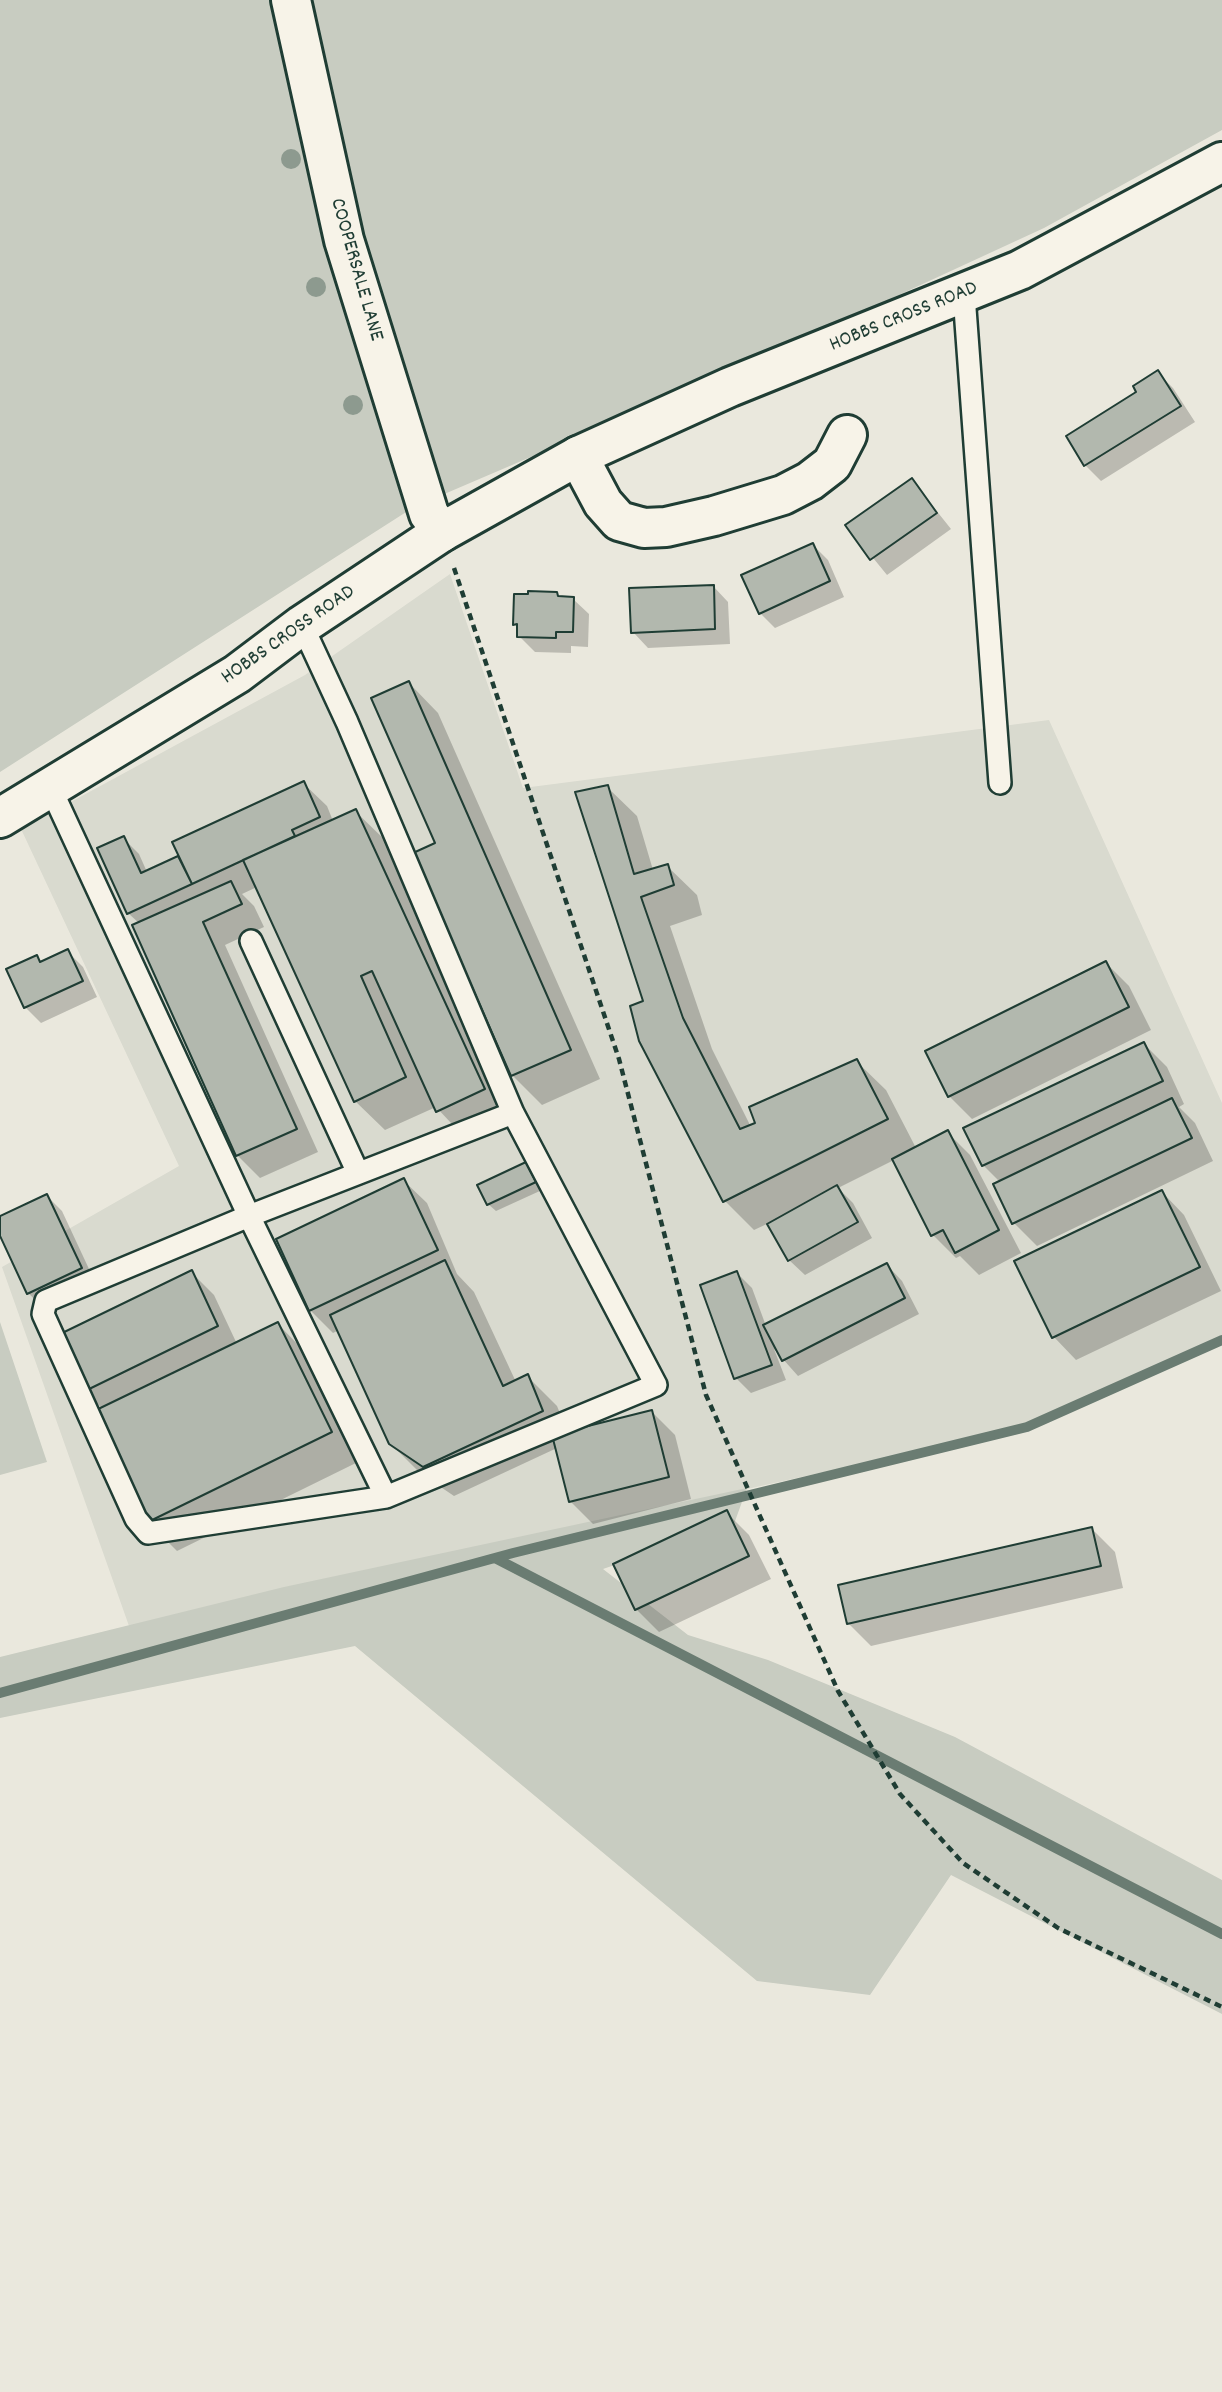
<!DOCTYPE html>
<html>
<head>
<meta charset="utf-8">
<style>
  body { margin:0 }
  canvas { display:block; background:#eae8dd }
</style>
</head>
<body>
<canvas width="1222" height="2392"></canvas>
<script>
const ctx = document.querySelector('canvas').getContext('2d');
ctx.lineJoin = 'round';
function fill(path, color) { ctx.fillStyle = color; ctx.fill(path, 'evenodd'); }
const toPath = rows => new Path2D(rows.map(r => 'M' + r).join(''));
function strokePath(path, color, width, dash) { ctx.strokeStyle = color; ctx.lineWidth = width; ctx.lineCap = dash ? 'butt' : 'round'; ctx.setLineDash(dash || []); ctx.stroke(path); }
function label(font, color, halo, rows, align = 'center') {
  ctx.font = font + ' Dekko,sans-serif'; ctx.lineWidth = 5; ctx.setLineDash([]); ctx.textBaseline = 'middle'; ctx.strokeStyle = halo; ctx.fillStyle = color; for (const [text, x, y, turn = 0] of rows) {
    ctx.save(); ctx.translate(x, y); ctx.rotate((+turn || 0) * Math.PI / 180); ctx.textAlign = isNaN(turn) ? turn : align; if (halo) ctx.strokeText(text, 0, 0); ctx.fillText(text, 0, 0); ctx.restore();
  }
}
const built = toPath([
  [450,574,523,788,1049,720,1222,1103,1222,1340,1027,1427,129,1626,2,1267,179,1166,21,829,305,675]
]);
const green = toPath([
  [0,0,1222,0,1222,130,1044,228,771,354,414,507,0,772],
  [0,1322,47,1462,0,1475],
  [747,1488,734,1524,603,1569,688,1635,768,1660,955,1737,1222,1880,1222,2014,951,1875,870,1995,757,1981,355,1646,0,1718,0,1657,284,1587]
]);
const shadow = toPath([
  [1158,373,1173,388,1195,422,1101,481,1085,465,1138,393],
  [912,480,951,529,887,575,847,526],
  [813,545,828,560,844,597,775,628,760,613],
  [713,586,728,602,730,644,648,648,633,632],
  [557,594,561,598,573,599,589,614,588,647,571,646,571,653,535,652,519,636,519,628,515,624],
  [409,683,438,713,600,1079,542,1105,512,1075,437,844],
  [304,784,327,806,333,821,355,811,385,840,513,1119,467,1140,436,1107,385,1130,355,1101,257,887,242,894,254,906,264,927,225,945,318,1152,260,1178,237,1155,140,924,128,913,123,838,139,854,147,872,178,858,184,864],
  [607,787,637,816,653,870,667,866,697,895,702,915,670,926,712,1049,751,1127,856,1061,886,1090,916,1148,947,1132,970,1155,1021,1253,979,1275,960,1256,956,1258,933,1235,894,1160,838,1188,853,1203,872,1238,805,1275,789,1260,769,1223,754,1230,725,1201,645,1002],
  [68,952,83,967,97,997,41,1023,25,1007,37,957,42,963],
  [1106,963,1129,986,1151,1030,972,1119,949,1096],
  [1144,1044,1167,1067,1184,1104,1179,1107,1195,1123,1213,1161,1037,1246,1014,1223,995,1185,1000,1182,983,1165],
  [526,1164,533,1171,542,1190,496,1211,488,1204],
  [404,1181,427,1203,457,1274,474,1292,516,1382,527,1376,557,1406,568,1433,652,1412,675,1435,691,1499,593,1524,570,1501,557,1448,454,1496,420,1473,390,1443,339,1330,333,1333,310,1310],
  [1162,1192,1184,1215,1221,1291,1076,1360,1054,1337,1017,1262],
  [47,1196,62,1211,96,1284,44,1308,28,1293,0,1232,0,1218],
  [887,1265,902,1281,919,1314,798,1376,774,1349,786,1380,751,1393,736,1378,737,1273,752,1288,766,1326],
  [191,1272,214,1295,237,1344,278,1324,307,1354,360,1461,177,1551,147,1521,103,1409,84,1391],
  [726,1512,749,1535,771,1579,659,1632,636,1609],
  [1092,1529,1115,1552,1123,1588,871,1646,848,1623]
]);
const stream = toPath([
  [495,1558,1222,1934],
  [0,1693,513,1553,1027,1427,1222,1340]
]);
const building = toPath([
  [1158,370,1181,406,1084,466,1066,436,1136,392,1133,386,1158,370],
  [912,478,937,513,870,560,845,525,912,478],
  [813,543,830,581,759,614,741,575,813,543],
  [714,585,715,629,631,633,629,588,714,585],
  [528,591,557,592,558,596,574,597,573,632,556,632,556,638,517,637,517,624,513,625,514,594,528,594,528,591],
  [409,681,571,1050,511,1076,413,853,435,843,371,698,409,681],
  [304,781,320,817,292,830,295,836,192,884,172,842,304,781],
  [608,785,634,874,668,864,674,885,641,897,683,1018,740,1129,755,1123,749,1107,857,1059,888,1119,723,1202,639,1041,630,1006,643,1001,575,792,608,785],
  [356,809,485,1089,436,1112,372,971,361,976,406,1077,354,1102,243,860,356,809],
  [124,836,141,873,178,856,192,884,127,914,97,848,124,836],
  [231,881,242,904,203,922,297,1129,236,1156,132,925,231,881],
  [68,949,83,981,24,1008,6,969,37,955,40,962,68,949],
  [1106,961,1129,1007,948,1097,925,1051,1106,961],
  [1144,1042,1163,1081,982,1166,963,1128,1144,1042],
  [1172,1098,1192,1138,1012,1224,993,1184,1172,1098],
  [948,1130,999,1230,955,1253,943,1230,931,1236,892,1159,948,1130],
  [526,1162,536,1182,487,1205,477,1185,526,1162],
  [404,1178,438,1250,309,1311,276,1239,404,1178],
  [837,1185,858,1222,788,1261,767,1224,837,1185],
  [1162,1190,1200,1267,1052,1338,1014,1261,1162,1190],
  [47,1194,82,1268,27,1294,0,1236,0,1216,47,1194],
  [445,1260,503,1386,528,1374,543,1411,423,1467,389,1444,330,1315,445,1260],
  [887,1263,905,1298,782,1361,763,1325,887,1263],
  [192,1270,218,1326,83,1392,56,1336,192,1270],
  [737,1271,772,1365,734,1379,700,1285,737,1271],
  [278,1322,332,1432,146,1523,92,1412,278,1322],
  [652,1410,669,1477,569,1502,552,1435,652,1410],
  [727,1510,749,1556,635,1610,613,1564,727,1510],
  [1092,1527,1101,1566,847,1624,838,1585,1092,1527]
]);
const path = toPath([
  [454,568,619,1059,706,1395,838,1691,900,1794,963,1863,1058,1928,1222,2007]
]);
const service = toPath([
  [964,295,1000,783],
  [51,789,249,1216,386,1497,656,1385,513,1113,347,722,302,625],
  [251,941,358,1173],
  [386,1497,148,1533,136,1519,43,1314,46,1301,249,1216,513,1113]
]);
const minor = toPath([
  [291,0,344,240,429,514,442,532],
  [578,456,603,503,619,521,644,528,666,527,714,516,783,495,810,481,832,464,847,435]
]);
const tertiary = toPath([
  [0,818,237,674,302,625,442,532,578,456,730,387,1020,270,1222,162]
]);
const trees = [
  [291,159],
  [316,287],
  [353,405]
];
const streetNames = [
  ["COOPERSALE LANE",355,270,74],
  ["HOBBS CROSS ROAD",904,318,-22],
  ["HOBBS CROSS ROAD",289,636,-35]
];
fill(built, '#d9dacf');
fill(green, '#c8ccc1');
fill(shadow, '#0003');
strokePath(stream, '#6a7c72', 10);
fill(building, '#b2b8ae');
strokePath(building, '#1f3d34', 2);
strokePath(service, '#1f3d34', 26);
strokePath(minor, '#1f3d34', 44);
strokePath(tertiary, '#1f3d34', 44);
strokePath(path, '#1f3d34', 4.5, [7, 5]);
strokePath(service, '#f7f3e8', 21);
strokePath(minor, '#f7f3e8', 38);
strokePath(tertiary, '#f7f3e8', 38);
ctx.fillStyle = '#8d9a8f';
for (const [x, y] of trees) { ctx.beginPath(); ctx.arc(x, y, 10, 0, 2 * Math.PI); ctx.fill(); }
label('21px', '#1f3d34', '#f7f3e8', streetNames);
</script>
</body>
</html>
